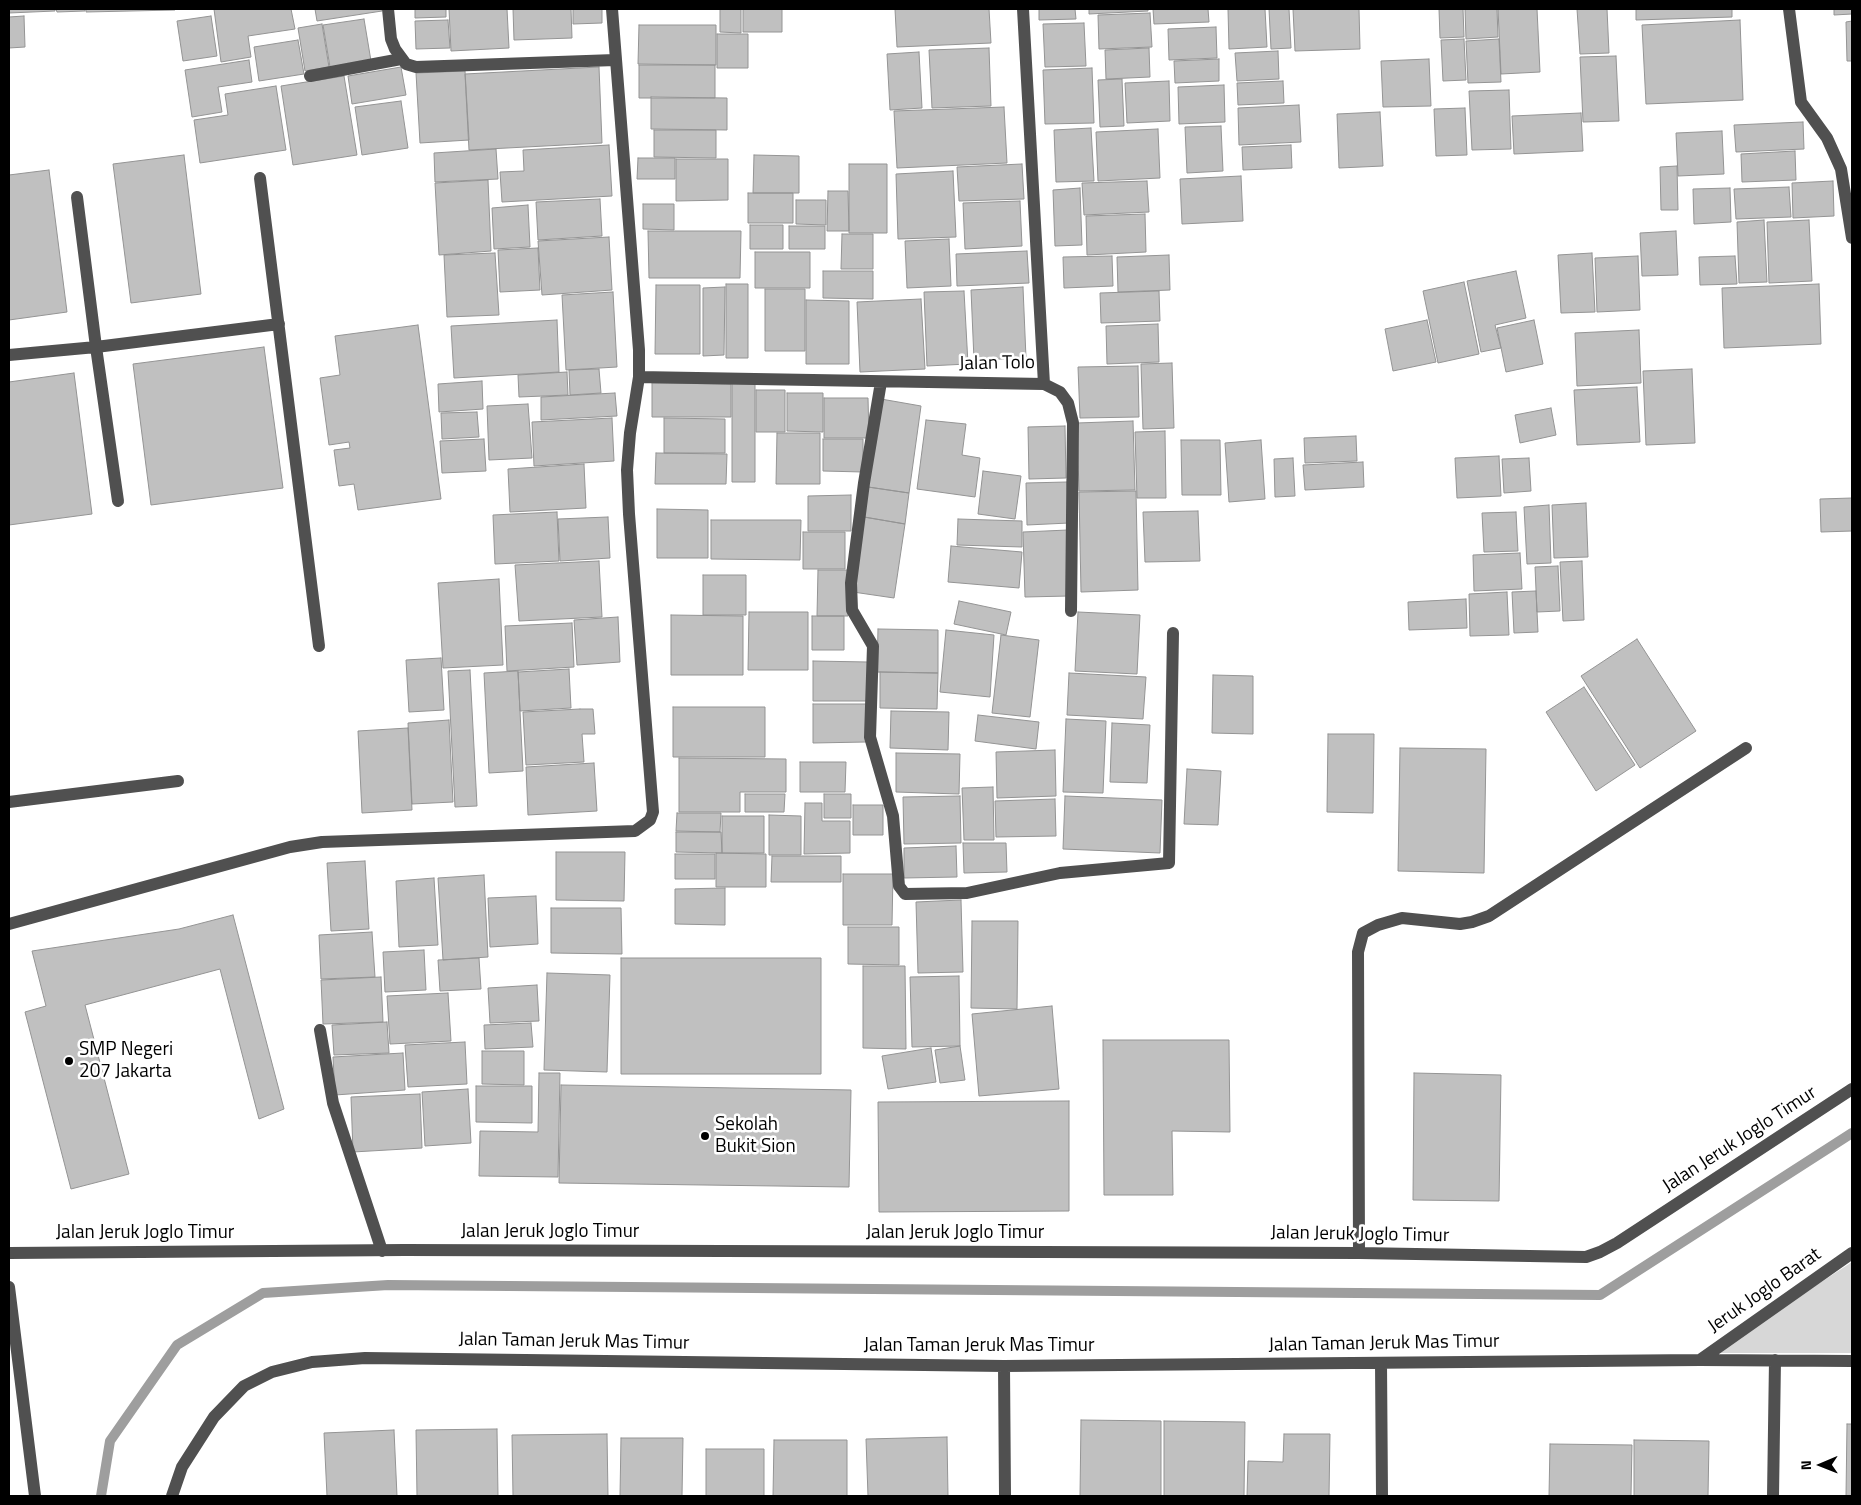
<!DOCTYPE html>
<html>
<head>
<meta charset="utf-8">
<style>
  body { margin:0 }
  #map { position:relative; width:1861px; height:1505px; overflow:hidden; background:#fff; font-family:"Titillium Web",sans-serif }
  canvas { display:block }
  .frame { position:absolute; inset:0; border:10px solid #000; pointer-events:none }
  .north { position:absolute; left:1796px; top:1440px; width:50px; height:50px; -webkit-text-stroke:4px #fff; paint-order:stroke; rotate:269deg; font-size:14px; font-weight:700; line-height:20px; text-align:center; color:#000 }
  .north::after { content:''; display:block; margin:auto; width:18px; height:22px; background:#000; clip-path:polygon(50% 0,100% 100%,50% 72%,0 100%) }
</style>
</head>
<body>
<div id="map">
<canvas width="1861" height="1505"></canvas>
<div class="frame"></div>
<div class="north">N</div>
</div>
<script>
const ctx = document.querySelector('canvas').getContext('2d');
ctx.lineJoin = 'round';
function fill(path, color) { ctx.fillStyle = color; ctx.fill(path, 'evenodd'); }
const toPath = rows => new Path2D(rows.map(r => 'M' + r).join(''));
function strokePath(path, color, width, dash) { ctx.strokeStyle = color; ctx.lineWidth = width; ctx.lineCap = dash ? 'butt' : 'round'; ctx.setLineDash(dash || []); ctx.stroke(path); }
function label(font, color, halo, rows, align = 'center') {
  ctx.font = font + ' "Titillium Web",sans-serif'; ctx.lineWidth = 5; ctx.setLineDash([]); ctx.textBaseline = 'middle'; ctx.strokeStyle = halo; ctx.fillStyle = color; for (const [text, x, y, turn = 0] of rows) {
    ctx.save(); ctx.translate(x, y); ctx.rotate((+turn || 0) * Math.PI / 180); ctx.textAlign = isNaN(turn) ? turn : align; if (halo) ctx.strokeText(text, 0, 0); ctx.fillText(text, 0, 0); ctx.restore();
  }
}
const green = toPath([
  [1852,1262,1852,1353,1712,1353]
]);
const stream = toPath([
  [101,1496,110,1441,177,1345,263,1293,388,1285,1600,1295,1852,1133]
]);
const building = toPath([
  [9,9,55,9,55,11,9,13,9,9],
  [56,9,85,9,85,11,57,12,56,9],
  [86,9,175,9,175,10,86,12,86,9],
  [214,9,291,9,295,29,248,36,251,57,221,62,214,9],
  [315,9,382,9,382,11,317,21,315,9],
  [415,9,446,9,446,17,415,18,415,9],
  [449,9,507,9,509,48,451,51,449,9],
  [513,9,571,9,572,38,514,40,513,9],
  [573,9,602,9,602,23,573,24,573,9],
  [720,9,741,9,741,33,720,32,720,9],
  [743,9,782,9,782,32,743,32,743,9],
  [895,9,989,9,991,43,897,47,895,9],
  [1039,9,1075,9,1076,19,1039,20,1039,9],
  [1089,9,1148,9,1148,11,1089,14,1089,9],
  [1153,9,1208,9,1209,22,1154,24,1153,9],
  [1228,9,1265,9,1267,47,1229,49,1228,9],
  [1269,9,1289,9,1291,48,1271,49,1269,9],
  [1293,9,1359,9,1360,49,1295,51,1293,9],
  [1439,9,1463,9,1464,37,1440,38,1439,9],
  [1465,9,1497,9,1498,37,1466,39,1465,9],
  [1498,9,1537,9,1540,72,1501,74,1498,9],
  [1577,9,1607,9,1609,53,1580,54,1577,9],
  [1636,9,1732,9,1732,17,1636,20,1636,9],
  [1834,9,1852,9,1852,14,1834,15,1834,9],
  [1150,13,1152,47,1099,49,1098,15,1150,13],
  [24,16,25,47,9,48,9,17,24,16],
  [211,16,217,56,183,61,177,21,211,16],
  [364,19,371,61,330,67,323,25,364,19],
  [448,20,450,48,416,49,415,21,448,20],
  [1740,20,1743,100,1646,104,1642,25,1740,20],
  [1852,21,1852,61,1847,61,1846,22,1852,21],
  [1084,23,1086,66,1045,67,1043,24,1084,23],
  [322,24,329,67,305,71,298,28,322,24],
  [639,25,716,25,716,65,638,64,639,25],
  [1216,27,1217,58,1169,60,1168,29,1216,27],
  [717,34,748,34,748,68,717,68,717,34],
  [1464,39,1466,80,1443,81,1441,40,1464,39],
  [1499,39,1501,82,1468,83,1466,41,1499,39],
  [298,40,304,74,259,81,254,47,298,40],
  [989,48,991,106,932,108,929,50,989,48],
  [1149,48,1150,77,1106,79,1105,50,1149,48],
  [1278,51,1279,79,1237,81,1235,53,1278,51],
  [919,52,922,108,890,110,887,54,919,52],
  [1616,56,1619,121,1583,122,1580,57,1616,56],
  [1219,59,1219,81,1175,83,1174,61,1219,59],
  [1429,59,1431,106,1383,107,1381,61,1429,59],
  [249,60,252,82,218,87,222,112,192,117,185,70,249,60],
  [639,65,715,65,715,98,639,98,639,65],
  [401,67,406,95,352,104,348,76,401,67],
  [599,67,602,143,469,150,465,74,599,67],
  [1092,68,1094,123,1045,124,1043,70,1092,68],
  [465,71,469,140,420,143,416,73,465,71],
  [344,76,357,155,293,165,281,86,344,76],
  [1122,79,1124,126,1100,127,1098,80,1122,79],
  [1169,81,1170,121,1127,123,1125,83,1169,81],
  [1283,81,1284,103,1238,105,1237,83,1283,81],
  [1224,85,1225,122,1179,124,1178,87,1224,85],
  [276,86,286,150,200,163,194,120,228,115,225,94,276,86],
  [1509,90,1511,149,1472,150,1469,91,1509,90],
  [651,97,727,98,727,130,651,129,651,97],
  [401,101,408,148,362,155,355,107,401,101],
  [1299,105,1301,142,1239,145,1238,108,1299,105],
  [1004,107,1007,163,897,168,894,111,1004,107],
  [1465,108,1467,155,1436,156,1434,109,1465,108],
  [1380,112,1383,166,1339,168,1337,114,1380,112],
  [1581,113,1583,151,1514,154,1512,116,1581,113],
  [1803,122,1804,149,1736,152,1734,125,1803,122],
  [1221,126,1223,171,1187,173,1185,127,1221,126],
  [1091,128,1094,181,1056,182,1054,130,1091,128],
  [1158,129,1160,178,1098,181,1096,132,1158,129],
  [654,130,716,130,716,158,654,157,654,130],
  [1722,131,1724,174,1678,176,1676,133,1722,131],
  [609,145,612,196,502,202,500,172,524,171,523,150,609,145],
  [1291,145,1292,168,1243,170,1242,147,1291,145],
  [496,149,498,179,435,182,434,153,496,149],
  [1795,151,1796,180,1742,182,1741,154,1795,151],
  [184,155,201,294,131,303,113,164,184,155],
  [754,155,799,156,799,193,753,193,754,155],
  [638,158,675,158,675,179,637,179,638,158],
  [676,159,728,159,728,200,676,201,676,159],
  [849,164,887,164,887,233,849,233,849,164],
  [1022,164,1024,199,959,201,957,167,1022,164],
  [1677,166,1678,210,1661,210,1660,167,1677,166],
  [49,170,67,312,9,320,9,175,49,170],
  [953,171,956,237,898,239,896,174,953,171],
  [1241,176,1243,221,1182,224,1180,179,1241,176],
  [488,180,491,251,439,255,435,183,488,180],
  [1147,181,1149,212,1084,215,1082,183,1147,181],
  [1833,181,1834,216,1793,218,1792,183,1833,181],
  [1789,187,1791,217,1736,219,1734,189,1789,187],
  [1080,188,1082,245,1055,246,1053,190,1080,188],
  [1730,188,1731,222,1694,224,1693,189,1730,188],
  [828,191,848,191,849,231,827,231,828,191],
  [748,193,793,193,793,223,748,223,748,193],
  [600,199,602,236,538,240,536,202,600,199],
  [796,200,826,200,826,225,796,224,796,200],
  [1020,201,1022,246,965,249,963,203,1020,201],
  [643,204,674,204,674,230,643,229,643,204],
  [528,205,530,247,494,249,492,208,528,205],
  [1145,214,1146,252,1087,255,1086,216,1145,214],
  [1764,220,1767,282,1739,283,1737,222,1764,220],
  [1809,220,1812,281,1769,283,1767,222,1809,220],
  [750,225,783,225,783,249,750,249,750,225],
  [789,226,825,226,825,249,789,249,789,226],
  [648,231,741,231,740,278,649,278,648,231],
  [1676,231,1678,275,1642,276,1640,233,1676,231],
  [842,234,873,234,873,269,841,269,842,234],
  [609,237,612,290,542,295,538,241,609,237],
  [949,239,951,286,907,288,905,241,949,239],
  [538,248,540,290,500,292,498,250,538,248],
  [1027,251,1029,283,957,286,956,254,1027,251],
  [755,252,810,252,810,288,755,288,755,252],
  [495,253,499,315,447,317,444,255,495,253],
  [1592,253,1595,312,1561,313,1558,255,1592,253],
  [1169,255,1170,290,1118,292,1117,257,1169,255],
  [1112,256,1113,286,1064,288,1063,257,1112,256],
  [1638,256,1640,310,1597,312,1595,258,1638,256],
  [1735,256,1737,284,1700,285,1699,257,1735,256],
  [823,271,873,271,873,299,823,298,823,271],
  [1516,271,1526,318,1495,325,1501,348,1481,352,1467,281,1516,271],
  [1464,282,1479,354,1438,363,1423,291,1464,282],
  [726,284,748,284,748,358,726,358,726,284],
  [1819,284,1821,344,1724,348,1722,288,1819,284],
  [656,285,700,285,700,354,655,354,656,285],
  [725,287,724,355,703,356,703,288,725,287],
  [1023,287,1026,358,974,360,971,290,1023,287],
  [765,289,805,289,805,351,765,351,765,289],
  [964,291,968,364,927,366,924,292,964,291],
  [1159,291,1160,321,1101,323,1100,293,1159,291],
  [613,292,617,367,566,370,562,295,613,292],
  [921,299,925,369,860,372,857,302,921,299],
  [806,300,849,301,849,364,806,364,806,300],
  [557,320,559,372,454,378,451,326,557,320],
  [1427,320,1436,362,1393,371,1385,329,1427,320],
  [1534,320,1543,364,1506,372,1497,328,1534,320],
  [1158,324,1159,362,1107,364,1106,326,1158,324],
  [418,325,441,499,358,510,354,484,339,486,334,450,350,448,349,442,329,445,320,378,340,375,335,336,418,325],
  [1639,330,1641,383,1577,386,1575,333,1639,330],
  [264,347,283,488,151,505,133,364,264,347],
  [1172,363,1174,428,1143,429,1141,364,1172,363],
  [1138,366,1139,417,1080,418,1078,367,1138,366],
  [599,369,601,393,570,395,569,370,599,369],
  [1692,369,1695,443,1646,445,1643,371,1692,369],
  [567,372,568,395,519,397,518,375,567,372],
  [74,373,92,514,9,525,9,382,74,373],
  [482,381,483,409,439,412,438,384,482,381],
  [755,382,755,482,732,482,732,383,755,382],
  [652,383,731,384,731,417,652,417,652,383],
  [1637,387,1640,442,1577,445,1574,390,1637,387],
  [756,390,785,390,785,432,756,432,756,390],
  [615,393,617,416,541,420,541,397,615,393],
  [787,393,823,393,823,432,787,431,787,393],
  [824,398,868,398,869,438,824,438,824,398],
  [881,399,921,406,909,493,868,487,881,399],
  [528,404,532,458,489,460,487,406,528,404],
  [1551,408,1556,435,1520,443,1515,415,1551,408],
  [477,412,479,437,442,439,441,413,477,412],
  [612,418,614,461,534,466,532,422,612,418],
  [664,418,725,419,725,453,664,453,664,418],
  [926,420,966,424,962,455,980,458,975,497,917,489,926,420],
  [1133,421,1135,490,1079,491,1077,423,1133,421],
  [1065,426,1066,478,1029,479,1028,427,1065,426],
  [1165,431,1166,498,1137,498,1135,432,1165,431],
  [777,433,820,433,820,484,776,484,777,433],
  [1356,436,1357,461,1305,463,1304,438,1356,436],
  [484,439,486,471,442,473,440,441,484,439],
  [823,439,863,439,863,472,823,471,823,439],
  [1181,440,1220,440,1221,495,1182,495,1181,440],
  [1261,440,1265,499,1229,502,1225,443,1261,440],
  [656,453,727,454,726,484,655,484,656,453],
  [1499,456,1501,496,1457,498,1455,458,1499,456],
  [1293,458,1295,496,1275,497,1274,459,1293,458],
  [1529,458,1531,491,1504,493,1502,459,1529,458],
  [1363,462,1364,487,1305,490,1303,465,1363,462],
  [584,464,586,508,510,512,508,469,584,464],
  [983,471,1021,476,1015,519,978,514,983,471],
  [1067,482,1069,523,1027,525,1026,483,1067,482],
  [868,487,909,493,905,524,864,517,868,487],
  [1136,491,1138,590,1081,592,1079,492,1136,491],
  [851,495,851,531,808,531,808,496,851,495],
  [1852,498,1852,531,1821,532,1820,499,1852,498],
  [1586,503,1588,557,1554,558,1552,505,1586,503],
  [1549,505,1551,563,1527,564,1524,507,1549,505],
  [657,509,708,510,708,558,657,558,657,509],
  [1198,511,1200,561,1145,562,1143,512,1198,511],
  [557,512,559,561,495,564,493,515,557,512],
  [1516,512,1518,551,1484,552,1482,513,1516,512],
  [608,517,610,558,560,561,558,519,608,517],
  [864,517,905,524,894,598,853,592,864,517],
  [958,519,1022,521,1022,547,957,545,958,519],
  [711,520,801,520,800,560,711,559,711,520],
  [1068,530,1069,596,1025,597,1023,532,1068,530],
  [803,532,845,532,845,569,803,569,803,532],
  [951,546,1022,552,1019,588,948,582,951,546],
  [1520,553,1522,589,1474,591,1473,555,1520,553],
  [599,561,602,617,519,621,515,565,599,561],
  [1582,561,1584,620,1563,621,1560,562,1582,561],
  [1558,566,1560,611,1537,612,1535,567,1558,566],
  [818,570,849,570,848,616,817,616,818,570],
  [703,575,746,575,746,615,703,615,703,575],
  [499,579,503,665,443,668,438,583,499,579],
  [1536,591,1538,632,1514,633,1512,592,1536,591],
  [1507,592,1509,635,1470,636,1469,594,1507,592],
  [1466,599,1467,628,1409,630,1408,602,1466,599],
  [959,601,1011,612,1006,635,954,624,959,601],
  [749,612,808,612,808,670,748,670,749,612],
  [1078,612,1140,615,1137,674,1075,671,1078,612],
  [671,615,743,616,743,675,671,675,671,615],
  [812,616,844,616,844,650,812,650,812,616],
  [618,617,620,662,577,665,574,620,618,617],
  [572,623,574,667,507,671,505,626,572,623],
  [878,629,938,630,938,673,877,672,878,629],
  [946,630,994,635,990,697,940,692,946,630],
  [1001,635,1039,640,1030,717,992,713,1001,635],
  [1637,639,1696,731,1640,768,1581,676,1637,639],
  [441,658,444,710,409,712,406,660,441,658],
  [813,661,868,662,868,701,813,701,813,661],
  [569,669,571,708,520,711,518,672,569,669],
  [470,670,477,806,455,807,448,671,470,670],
  [518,671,523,771,489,773,484,673,518,671],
  [880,672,938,673,937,709,880,708,880,672],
  [1069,673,1146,677,1143,719,1067,715,1069,673],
  [1213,675,1253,676,1253,734,1212,733,1213,675],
  [1584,687,1635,765,1596,791,1546,712,1584,687],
  [813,704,866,704,866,742,813,743,813,704],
  [673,707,765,707,765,757,673,757,673,707],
  [580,709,593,709,595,734,582,734,584,762,526,765,523,712,580,709],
  [891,711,949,712,948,750,890,748,891,711],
  [978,715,1039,722,1036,749,975,741,978,715],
  [1066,719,1106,721,1103,793,1063,792,1066,719],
  [449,720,453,802,412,804,408,723,449,720],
  [1112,723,1150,725,1147,783,1110,782,1112,723],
  [408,728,412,810,362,813,358,731,408,728],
  [1328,734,1374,734,1373,813,1327,812,1328,734],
  [1400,748,1486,749,1484,873,1398,871,1400,748],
  [1055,750,1056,796,997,798,996,752,1055,750],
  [896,753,960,754,959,794,896,792,896,753],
  [679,758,786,759,786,792,740,792,740,812,679,812,679,758],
  [800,762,846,762,845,792,800,792,800,762],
  [594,763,597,811,528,815,526,767,594,763],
  [1187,769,1221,771,1218,825,1184,824,1187,769],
  [993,787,994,840,964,840,962,788,993,787],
  [745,794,785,794,784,812,745,812,745,794],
  [824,794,851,794,851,818,824,818,824,794],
  [960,796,961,843,904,844,903,797,960,796],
  [1065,796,1162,800,1160,853,1063,849,1065,796],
  [1055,799,1056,836,996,837,995,801,1055,799],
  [805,803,822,803,822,821,850,821,850,853,804,854,805,803],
  [853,805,883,805,883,835,853,835,853,805],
  [677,813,721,813,720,832,676,831,677,813],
  [769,815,801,816,801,855,769,855,769,815],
  [722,816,764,816,764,853,722,853,722,816],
  [676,832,721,832,722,853,676,852,676,832],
  [963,843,1006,843,1007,872,964,873,963,843],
  [956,846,957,877,904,878,904,848,956,846],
  [556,852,625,852,624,901,556,900,556,852],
  [716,853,766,854,766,887,716,887,716,853],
  [675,854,715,854,715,879,675,879,675,854],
  [772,856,841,856,841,882,771,882,772,856],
  [365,861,369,929,331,931,327,863,365,861],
  [843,874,893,874,892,925,843,925,843,874],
  [484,875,488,957,443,960,438,878,484,875],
  [434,878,438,945,399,947,396,881,434,878],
  [725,888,725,925,675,924,675,889,725,888],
  [536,896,538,944,490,947,488,898,536,896],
  [961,900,963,972,918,973,916,902,961,900],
  [551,908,621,908,622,954,551,953,551,908],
  [233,915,284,1109,259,1119,220,969,85,1005,129,1174,71,1189,25,1012,46,1006,32,951,179,929,233,915],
  [972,921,1018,921,1017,1009,971,1008,972,921],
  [848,927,899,927,899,965,848,964,848,927],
  [372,932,375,977,321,979,319,935,372,932],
  [424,950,426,990,385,992,383,952,424,950],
  [479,958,481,989,440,991,438,960,479,958],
  [621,958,821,958,821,1074,621,1074,621,958],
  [863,966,905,966,906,1049,863,1048,863,966],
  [547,973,610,975,607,1072,544,1070,547,973],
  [959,976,960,1046,912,1047,910,977,959,976],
  [381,977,383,1022,323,1024,321,980,381,977],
  [537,985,539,1021,490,1023,488,988,537,985],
  [448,993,451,1041,390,1044,387,996,448,993],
  [1052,1006,1059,1089,979,1096,972,1014,1052,1006],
  [387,1022,389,1053,334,1055,332,1025,387,1022],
  [531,1023,533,1047,485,1049,484,1025,531,1023],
  [1103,1040,1229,1040,1230,1132,1172,1131,1173,1195,1104,1195,1103,1040],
  [465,1042,467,1084,408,1087,405,1045,465,1042],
  [960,1046,965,1080,940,1083,935,1050,960,1046],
  [931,1048,936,1082,888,1089,882,1056,931,1048],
  [482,1051,524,1051,524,1085,482,1084,482,1051],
  [403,1053,405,1090,335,1095,333,1057,403,1053],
  [539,1073,560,1073,558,1177,479,1176,480,1131,538,1132,539,1073],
  [1414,1073,1501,1075,1499,1201,1413,1200,1414,1073],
  [561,1085,851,1090,849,1187,559,1183,561,1085],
  [476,1086,532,1086,532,1123,476,1122,476,1086],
  [468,1089,471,1143,425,1146,422,1092,468,1089],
  [420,1094,422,1148,353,1152,351,1097,420,1094],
  [1069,1101,1069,1211,879,1212,878,1102,1069,1101],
  [1081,1420,1161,1421,1161,1496,1080,1496,1081,1420],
  [1164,1421,1245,1422,1244,1496,1164,1496,1164,1421],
  [1847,1424,1852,1424,1852,1496,1846,1496,1847,1424],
  [497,1429,498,1496,417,1496,416,1430,497,1429],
  [394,1430,397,1496,327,1496,324,1433,394,1430],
  [607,1434,608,1496,513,1496,512,1435,607,1434],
  [1284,1434,1330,1434,1329,1496,1247,1496,1248,1461,1283,1462,1284,1434],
  [947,1437,948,1496,868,1496,866,1439,947,1437],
  [621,1438,683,1438,682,1496,620,1496,621,1438],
  [774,1440,847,1440,847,1496,773,1496,774,1440],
  [1634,1440,1709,1441,1708,1496,1634,1496,1634,1440],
  [1550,1444,1632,1445,1631,1496,1549,1496,1550,1444],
  [706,1449,764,1449,764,1496,706,1496,706,1449]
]);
const minor = toPath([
  [388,9,391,39,395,49,406,64,416,67,615,60],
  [1023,9,1044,384],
  [1789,9,1801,102,1827,138,1841,169,1852,238],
  [310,76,401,59],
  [260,178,319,646],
  [77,197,96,347,118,501],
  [9,355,96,347,279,324],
  [639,377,1044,384,1060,392,1068,403,1073,423,1071,611],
  [881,382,864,483,851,583,852,610,873,646,870,737,893,816,899,886,905,894,967,893,1060,873,1169,863,1173,633],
  [9,802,178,781],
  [9,924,290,847,322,842,635,831,650,820,653,812,629,514,627,470,630,433,639,377,639,350,612,9],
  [320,1030,333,1103,382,1251],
  [9,1253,405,1250,1359,1253,1586,1257,1600,1252,1617,1243,1852,1089],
  [1359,1253,1358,952,1363,933,1378,925,1402,918,1460,924,1472,922,1489,916,1746,748],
  [9,1287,35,1496],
  [1700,1360,1852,1253],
  [1381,1363,1382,1496],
  [1004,1366,1005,1496],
  [172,1496,182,1467,214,1417,244,1386,272,1372,312,1362,365,1358,1004,1366,1700,1360,1852,1361],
  [1773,1496,1775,1360]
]);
const markers = [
  [69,1061,5,"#000"],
  [705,1136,5,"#000"]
];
const streetNames = [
  ["Jalan Tolo",997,364,-1],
  ["Jalan Jeruk Joglo Timur",1740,1140,-33],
  ["Jalan Jeruk Joglo Timur",550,1232],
  ["Jalan Jeruk Joglo Timur",145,1233],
  ["Jalan Jeruk Joglo Timur",955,1233],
  ["Jalan Jeruk Joglo Timur",1360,1235,1],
  ["Jeruk Joglo Barat",1765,1291,-35],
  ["Jalan Taman Jeruk Mas Timur",574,1342,1],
  ["Jalan Taman Jeruk Mas Timur",1384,1344,-1],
  ["Jalan Taman Jeruk Mas Timur",979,1346]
];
const poiNames = [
  ["SMP Negeri",79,1050],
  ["207 Jakarta",79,1072],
  ["Sekolah",715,1125],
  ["Bukit Sion",715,1147]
];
fill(green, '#d7d7d7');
strokePath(stream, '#9e9e9e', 10);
fill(building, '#c0c0c0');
strokePath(building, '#949494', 1);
strokePath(minor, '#505050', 12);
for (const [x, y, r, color] of markers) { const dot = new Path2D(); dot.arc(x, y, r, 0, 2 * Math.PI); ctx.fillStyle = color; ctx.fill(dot); strokePath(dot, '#fff', 2); }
label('19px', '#000', '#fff', streetNames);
label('19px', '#000', '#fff', poiNames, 'left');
</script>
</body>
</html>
